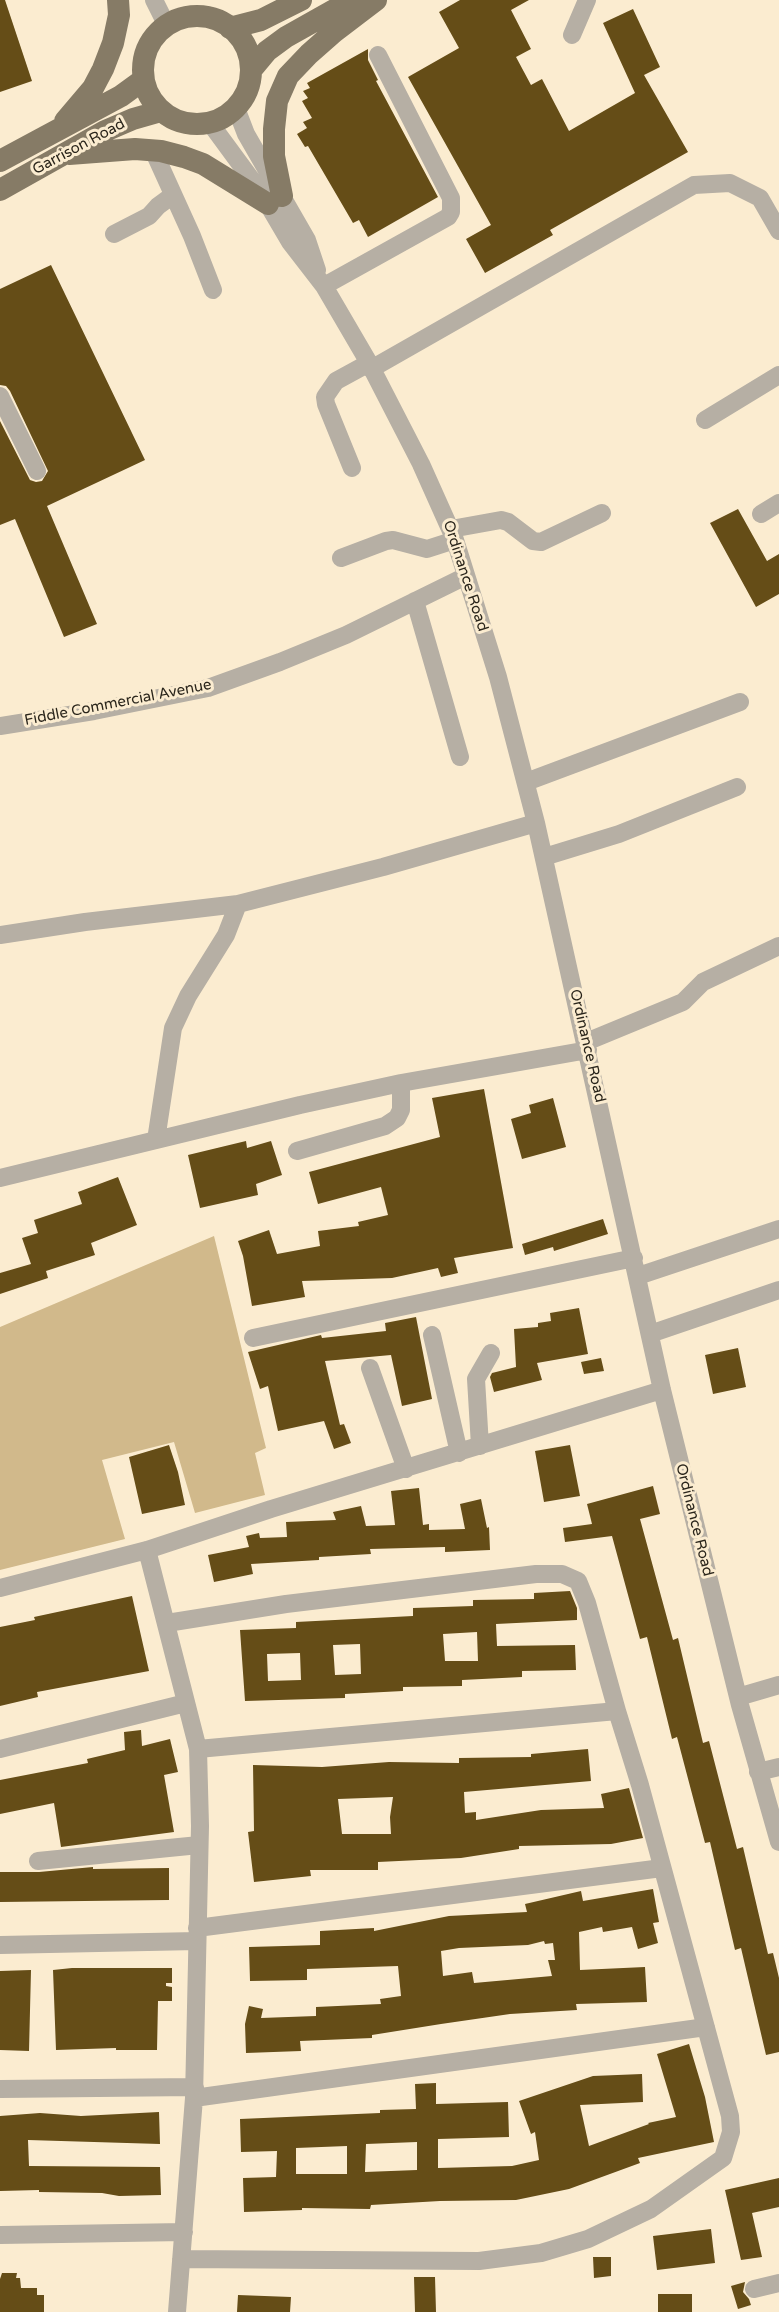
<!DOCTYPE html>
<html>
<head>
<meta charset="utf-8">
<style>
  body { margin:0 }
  canvas { display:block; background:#fbecd0 }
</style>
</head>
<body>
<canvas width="779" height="2312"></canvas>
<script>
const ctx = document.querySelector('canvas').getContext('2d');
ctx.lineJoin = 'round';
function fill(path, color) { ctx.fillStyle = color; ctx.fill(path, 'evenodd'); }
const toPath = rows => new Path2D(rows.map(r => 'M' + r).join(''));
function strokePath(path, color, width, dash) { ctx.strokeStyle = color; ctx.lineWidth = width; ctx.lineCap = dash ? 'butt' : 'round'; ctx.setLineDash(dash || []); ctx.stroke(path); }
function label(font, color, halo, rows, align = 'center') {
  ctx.font = font + ' "Varela Round",sans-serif'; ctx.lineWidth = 6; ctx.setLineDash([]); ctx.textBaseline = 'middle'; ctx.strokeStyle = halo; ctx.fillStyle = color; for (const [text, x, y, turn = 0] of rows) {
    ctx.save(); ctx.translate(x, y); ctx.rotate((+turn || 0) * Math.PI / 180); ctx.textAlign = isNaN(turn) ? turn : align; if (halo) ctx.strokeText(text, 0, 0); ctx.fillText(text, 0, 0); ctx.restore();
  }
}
const green = toPath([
  [214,1236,266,1448,255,1453,265,1495,195,1513,174,1442,102,1460,125,1539,0,1570,0,1327]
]);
const building = toPath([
  [0,0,5,0,32,81,0,92],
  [460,0,529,0,511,10,531,49,516,57,531,85,542,79,569,131,635,93,603,23,633,9,660,67,644,75,688,152,550,230,553,235,485,273,466,239,491,225,408,77,459,48,439,12],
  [368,49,368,60,378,80,376,81,438,197,368,237,359,220,353,223,308,146,305,147,297,134,307,128,303,122,312,118,302,101,308,98,303,91,310,88,307,83],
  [51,265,145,460,47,506,97,624,64,637,15,519,0,525,0,421,30,480,36,482,42,481,48,471,10,391,6,386,0,385,0,289],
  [738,509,767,561,779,554,779,594,756,607,710,523],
  [484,1089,513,1248,454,1258,458,1273,441,1277,438,1268,392,1278,302,1281,305,1297,252,1306,243,1256,238,1241,269,1230,277,1254,320,1246,318,1231,359,1226,358,1222,388,1215,381,1187,318,1204,309,1172,440,1137,432,1098],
  [553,1098,566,1147,522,1159,511,1119,531,1113,529,1105],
  [246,1141,247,1148,271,1141,282,1175,256,1184,258,1195,200,1208,188,1155],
  [118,1177,137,1225,91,1243,95,1255,46,1271,48,1278,0,1294,0,1273,31,1264,22,1238,38,1233,34,1220,82,1204,78,1192],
  [603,1219,608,1234,554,1251,553,1247,525,1255,522,1244],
  [579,1308,588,1354,537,1363,542,1380,494,1392,490,1377,492,1373,516,1367,514,1329,538,1327,538,1323,551,1321,550,1313],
  [416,1317,432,1399,402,1406,391,1355,325,1361,340,1425,344,1424,351,1443,334,1449,324,1421,278,1431,268,1386,260,1389,248,1352,321,1335,322,1338,386,1331,385,1323],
  [738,1348,746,1387,713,1394,705,1355],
  [601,1358,604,1371,584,1374,581,1362],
  [169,1445,178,1472,185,1505,142,1514,129,1457],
  [570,1445,580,1496,544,1502,535,1451],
  [653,1486,660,1514,640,1519,673,1640,678,1638,703,1743,709,1741,737,1849,743,1847,768,1954,773,1953,779,1978,779,2052,766,2055,741,1948,735,1950,710,1842,705,1843,677,1737,672,1739,647,1637,640,1639,612,1536,565,1542,563,1528,592,1524,587,1504],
  [419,1488,423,1525,429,1524,429,1530,465,1529,460,1504,481,1499,487,1528,489,1527,490,1550,445,1552,445,1547,370,1549,371,1554,319,1557,319,1560,251,1564,253,1574,214,1582,208,1555,249,1547,246,1536,259,1533,260,1538,287,1537,286,1522,336,1520,333,1512,361,1506,366,1526,395,1525,391,1491],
  [570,1591,577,1608,577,1620,496,1624,497,1646,575,1645,576,1670,522,1671,522,1677,462,1680,462,1686,403,1687,403,1691,345,1694,345,1698,245,1701,240,1630,296,1628,296,1622,413,1616,413,1608,473,1606,473,1600,534,1599,534,1593],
  [477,1632,478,1661,445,1661,443,1634],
  [360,1644,361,1674,335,1675,333,1645],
  [300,1653,301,1680,268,1681,267,1654],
  [132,1596,149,1671,37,1692,38,1697,0,1706,0,1627,35,1620,34,1617],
  [141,1730,142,1746,170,1739,178,1772,164,1775,174,1832,61,1847,54,1803,0,1814,0,1780,88,1763,87,1759,125,1750,124,1732],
  [588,1749,591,1781,464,1792,465,1813,476,1812,476,1820,541,1810,604,1808,601,1794,629,1788,643,1838,611,1844,519,1846,519,1849,461,1858,378,1862,378,1870,310,1870,311,1876,254,1882,248,1832,254,1831,253,1765,322,1767,389,1762,459,1763,459,1758,531,1757,531,1754],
  [393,1797,390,1817,391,1834,342,1834,338,1799],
  [93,1867,93,1869,169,1868,169,1900,0,1902,0,1872,39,1872],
  [653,1889,659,1922,653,1923,658,1943,638,1949,632,1927,603,1932,602,1927,579,1932,580,1970,645,1967,647,2002,576,2004,577,2010,510,2014,441,2024,372,2035,372,2038,300,2041,301,2051,246,2053,245,2024,249,2006,263,2009,261,2018,316,2016,316,2007,381,2004,380,1999,401,1996,398,1966,307,1969,307,1980,250,1981,249,1947,320,1945,320,1931,374,1928,374,1931,449,1916,527,1912,525,1904,581,1891,583,1901],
  [544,1941,545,1944,553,1943,555,1960,548,1960,552,1976,474,1983,472,1972,443,1976,441,1951,459,1948,528,1945],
  [72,1968,172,1968,172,1983,166,1983,166,1986,172,1987,172,2001,158,2001,157,2050,116,2050,116,2048,56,2050,53,1970],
  [31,1970,29,2051,0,2050,0,1971],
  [689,2044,705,2097,714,2142,638,2158,640,2163,569,2189,516,2200,440,2201,371,2205,370,2209,302,2208,302,2210,244,2212,243,2178,276,2177,277,2151,241,2152,240,2119,380,2113,380,2110,416,2109,415,2084,436,2083,436,2104,508,2102,509,2137,438,2139,438,2168,512,2166,539,2160,535,2132,531,2134,519,2101,593,2076,642,2074,643,2102,580,2105,589,2146,649,2124,648,2123,676,2117,657,2054],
  [417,2142,417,2170,365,2172,366,2144],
  [347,2146,347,2174,296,2174,296,2148],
  [159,2112,160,2144,28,2140,29,2166,160,2167,161,2195,119,2196,102,2193,39,2192,39,2190,0,2191,0,2116,40,2113,81,2116],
  [779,2178,779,2207,752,2213,762,2257,741,2260,725,2190],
  [711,2229,715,2263,657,2270,653,2236],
  [593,2257,611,2257,611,2276,594,2278],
  [2,2273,17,2273,16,2278,20,2278,21,2288,37,2288,37,2295,44,2295,44,2312,0,2312,0,2279],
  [414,2277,435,2277,436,2312,415,2312],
  [745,2282,743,2292,749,2299,751,2305,738,2309,731,2286],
  [658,2294,692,2294,692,2312,658,2312],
  [238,2295,291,2297,290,2312,237,2312]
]);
const minor = toPath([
  [154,0,167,26],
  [572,35,587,0],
  [236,108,246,134,307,240,317,270],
  [210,123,260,191,290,242,324,286,369,363,421,464,455,540,498,677,536,823,662,1390,740,1705,779,1842],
  [153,150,192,236,213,290],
  [114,234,149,216,158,206,173,195],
  [324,286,448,217,451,212,451,198,378,55],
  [371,369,694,185,730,183,760,198,779,231],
  [0,396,37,471],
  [705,420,779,375],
  [352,468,326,404,325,397,336,381,369,363],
  [761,514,779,503],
  [451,529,501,520,508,522,533,541,541,542,602,513],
  [341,558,386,541,393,540,427,549,455,540],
  [415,601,460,757],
  [0,726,94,711,208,688,280,662,346,635,466,576],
  [526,782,740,702],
  [544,857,619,834,737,787],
  [0,935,85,922,238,904,383,867,536,823],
  [586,1042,683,1002,703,982,779,946],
  [156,1140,173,1028,188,996,226,935,238,904],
  [297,1151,385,1126,397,1118,401,1110,401,1083],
  [0,1178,300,1105,401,1083,588,1050],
  [638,1276,779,1229],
  [650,1334,779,1290],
  [432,1335,459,1453],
  [253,1338,634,1258],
  [370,1368,406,1469],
  [480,1446,476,1379,491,1353],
  [147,1550,198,1749,200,1826,194,2098,177,2312],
  [0,1588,147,1550,271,1509,662,1390],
  [167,1623,286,1604,536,1574,562,1574,578,1581,587,1603,617,1711,640,1785,730,2116,731,2132,723,2158,651,2209,588,2239,541,2253,479,2261,181,2259],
  [738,1697,779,1685],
  [0,1749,186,1703],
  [198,1749,617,1711],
  [758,1772,779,1767],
  [38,1861,199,1845],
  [197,1928,662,1868],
  [0,1945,197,1941],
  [0,2089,195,2087],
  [194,2098,706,2027],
  [0,2235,184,2232],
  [754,2289,779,2283]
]);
const major = toPath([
  '143 70a54 54 0 1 1 108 0a54 54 0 1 1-108 0Z',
  [230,28,261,20,301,0],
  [252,69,267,51,286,37,352,0],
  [65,121,93,88,103,69,113,43,119,15,118,0],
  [69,154,135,149,161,151,184,157,203,164,268,204],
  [0,161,121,96,143,80],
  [0,190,105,131,133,119,161,111],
  [282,196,274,156,274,129,277,101,288,76,309,54,334,32,376,0]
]);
const streetNames = [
  ["Garrison Road",79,147,-28],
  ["Ordinance Road",465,576,72],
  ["Fiddle Commercial Avenue",118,703,-11],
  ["Ordinance Road",587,1046,77],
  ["Ordinance Road",694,1520,76]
];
fill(green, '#d1b98b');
fill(building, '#654d17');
strokePath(minor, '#b6afa4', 18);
strokePath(major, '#867b66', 22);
label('15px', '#2a251b', '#fbecd0', streetNames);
</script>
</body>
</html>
